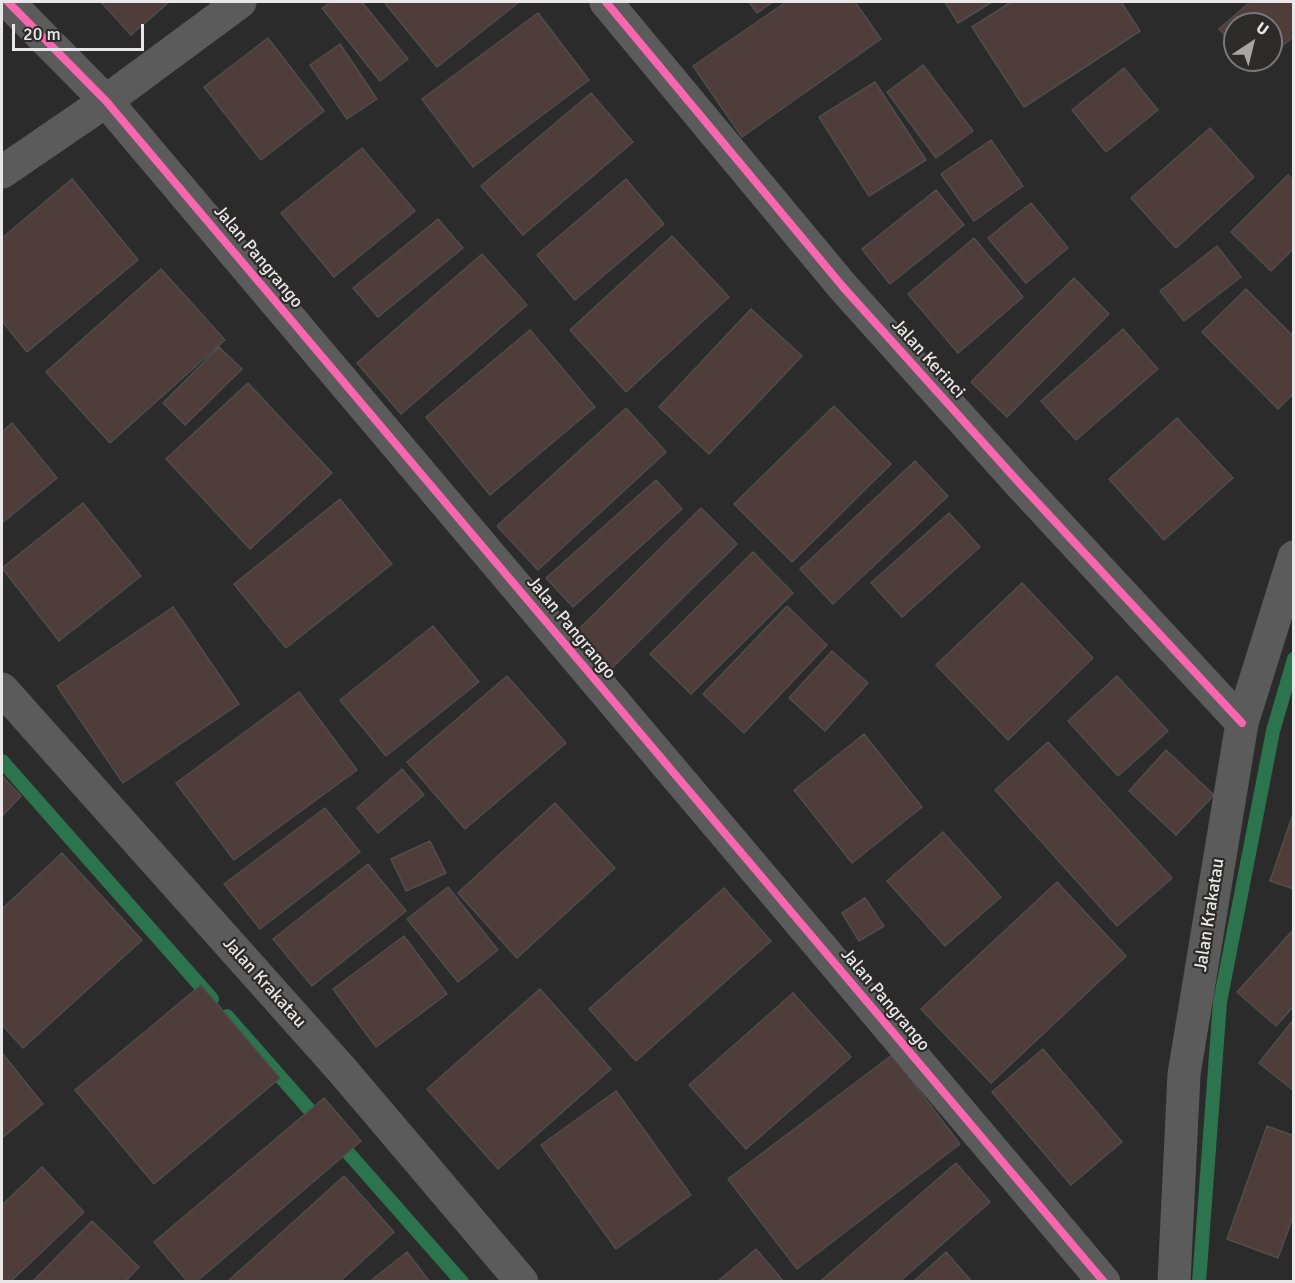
<!DOCTYPE html>
<html>
<head>
<meta charset="utf-8">
<style>
  body { margin:0 }
  #map { position:relative; width:1295px; height:1283px; overflow:hidden; background:#2c2b2b; font-family:Signika,sans-serif }
  canvas { display:block }
  .frame { position:absolute; inset:0; border:3px solid #e9e7e7; pointer-events:none }
  .north { position:absolute; left:1223px; top:12px; width:60px; height:60px; box-sizing:border-box; background:#2d2a2a; border:2px solid #787676; border-radius:50%; rotate:35deg; font-size:16px; font-weight:700; line-height:24px; text-align:center; color:#e9e7e7 }
  .north::after { content:''; display:block; margin:auto; width:21px; height:27px; background:#a7a5a5; clip-path:polygon(50% 0,100% 100%,50% 72%,0 100%) }
  .scale { position:absolute; left:12px; top:24px; width:132px; height:27px; box-sizing:border-box; border:3px solid #e9e7e7; border-top:0; padding-left:8px; font-size:18px; line-height:21px; white-space:nowrap; color:#e9e7e7; -webkit-text-stroke:4px #2d2a2a; paint-order:stroke }
</style>
</head>
<body>
<div id="map">
<canvas width="1295" height="1283"></canvas>
<div class="frame"></div>
<div class="north">U</div>
<div class="scale">20 m</div>
</div>
<script>
const ctx = document.querySelector('canvas').getContext('2d');
ctx.lineJoin = 'round';
const toPath = rows => new Path2D(rows.map(r => 'M' + r).join(''));
function strokePath(path, color, width, dash) { ctx.strokeStyle = color; ctx.lineWidth = width; ctx.lineCap = dash ? 'butt' : 'round'; ctx.setLineDash(dash || []); ctx.stroke(path); }
function fill(path, color) { ctx.fillStyle = color; ctx.fill(path, 'evenodd'); }
function label(font, color, halo, rows, align = 'center') {
  ctx.font = font + ' Signika,sans-serif'; ctx.lineWidth = 4.5; ctx.setLineDash([]); ctx.textBaseline = 'middle'; ctx.strokeStyle = halo; ctx.fillStyle = color; for (const [text, x, y, turn = 0] of rows) {
    ctx.save(); ctx.translate(x, y); ctx.rotate((+turn || 0) * Math.PI / 180); ctx.textAlign = isNaN(turn) ? turn : align; if (halo) ctx.strokeText(text, 0, 0); ctx.fillText(text, 0, 0); ctx.restore();
  }
}
const stream = toPath([
  [2,761,212,999],
  [227,1016,321,1123],
  [336,1139,462,1282],
  [1199,1282,1220,1002,1273,731,1294,659]
]);
const building = toPath([
  [101,2,169,2,131,35,101,2],
  [331,2,362,2,408,59,380,81,322,8,331,2],
  [384,2,519,2,437,67,384,2],
  [749,2,773,2,757,13,749,2],
  [786,2,855,2,881,39,742,137,693,66,786,2],
  [945,2,992,2,958,23,945,2],
  [1011,2,1121,2,1140,31,1024,107,972,27,1011,2],
  [1250,2,1294,2,1294,36,1271,55,1271,24,1235,24,1235,47,1219,29,1250,2],
  [538,13,589,80,473,167,422,99,538,13],
  [268,38,324,111,261,160,204,87,268,38],
  [340,44,377,99,347,119,310,65,340,44],
  [923,65,973,131,936,158,887,92,923,65],
  [1124,68,1158,110,1106,152,1072,110,1124,68],
  [875,82,926,160,869,196,819,117,875,82],
  [591,93,633,142,523,235,481,186,591,93],
  [1210,128,1254,177,1176,248,1131,198,1210,128],
  [991,140,1023,186,974,221,941,174,991,140],
  [362,148,415,211,334,277,281,213,362,148],
  [1288,175,1294,180,1294,248,1271,271,1231,232,1288,175],
  [72,179,138,260,27,352,2,321,2,238,72,179],
  [626,179,664,224,575,300,537,255,626,179],
  [936,190,964,225,890,284,862,249,936,190],
  [1031,203,1068,248,1026,283,988,238,1031,203],
  [438,219,463,248,378,317,353,288,438,219],
  [672,236,729,297,626,392,570,330,672,236],
  [974,238,1023,297,958,353,908,294,974,238],
  [1217,246,1241,277,1184,321,1160,291,1217,246],
  [482,254,527,305,401,414,357,363,482,254],
  [161,269,225,340,110,443,46,372,161,269],
  [1074,278,1109,314,1007,417,971,382,1074,278],
  [1246,289,1294,337,1294,393,1278,409,1202,332,1246,289],
  [751,309,802,356,709,454,659,407,751,309],
  [1123,329,1158,369,1076,440,1041,401,1123,329],
  [530,330,595,407,490,495,426,417,530,330],
  [219,347,242,369,185,425,163,403,219,347],
  [248,383,332,473,250,549,166,459,248,383],
  [834,406,891,464,792,562,734,504,834,406],
  [626,408,666,452,538,570,497,526,626,408],
  [1177,418,1233,478,1164,540,1109,479,1177,418],
  [12,423,57,478,2,523,2,432,12,423],
  [915,461,948,496,833,604,800,569,915,461],
  [656,480,682,509,573,607,546,578,656,480],
  [340,499,392,564,286,648,234,584,340,499],
  [83,503,141,576,59,641,2,568,83,503],
  [701,508,737,544,611,669,575,633,701,508],
  [949,513,980,547,902,617,871,583,949,513],
  [753,552,793,593,691,694,650,654,753,552],
  [1022,583,1093,658,1008,740,936,665,1022,583],
  [787,606,827,645,744,733,703,694,787,606],
  [173,607,239,704,123,783,57,686,173,607],
  [433,626,479,682,386,756,340,700,433,626],
  [832,651,868,683,825,731,789,698,832,651],
  [507,676,566,743,465,829,407,762,507,676],
  [1117,676,1168,731,1118,776,1068,721,1117,676],
  [299,692,357,770,234,860,176,783,299,692],
  [864,734,922,807,852,863,794,790,864,734],
  [1048,742,1172,878,1117,926,995,790,1048,742],
  [1166,750,1214,795,1176,835,1129,791,1166,750],
  [402,769,424,795,378,833,357,808,402,769],
  [2,776,21,796,2,816,2,776],
  [555,803,615,868,517,958,458,893,555,803],
  [325,808,360,852,260,929,224,884,325,808],
  [1293,814,1294,814,1294,889,1270,881,1293,814],
  [943,832,1001,897,945,946,887,881,943,832],
  [430,841,446,873,406,891,391,859,430,841],
  [62,853,142,940,23,1048,2,1025,2,909,62,853],
  [368,864,406,911,312,986,273,939,368,864],
  [1057,882,1126,956,991,1083,921,1009,1057,882],
  [448,887,498,950,458,982,407,919,448,887],
  [724,888,771,941,636,1061,589,1009,724,888],
  [865,898,884,926,859,941,842,913,865,898],
  [1294,929,1294,1006,1276,1026,1237,992,1294,929],
  [404,936,447,994,376,1047,333,989,404,936],
  [201,985,280,1078,154,1184,75,1090,201,985],
  [540,989,611,1069,498,1169,427,1089,540,989],
  [793,993,851,1057,746,1149,689,1085,793,993],
  [1294,1019,1294,1091,1259,1063,1294,1019],
  [1043,1049,1122,1142,1071,1185,992,1092,1043,1049],
  [2,1053,43,1104,2,1138,2,1053],
  [892,1055,960,1144,797,1269,728,1179,892,1055],
  [616,1091,691,1195,616,1249,541,1145,616,1091],
  [324,1098,361,1141,196,1282,188,1282,154,1242,324,1098],
  [1267,1126,1294,1136,1294,1214,1278,1258,1227,1239,1267,1126],
  [956,1163,990,1202,899,1282,824,1282,822,1280,956,1163],
  [42,1167,84,1212,10,1282,2,1282,2,1205,42,1167],
  [344,1176,394,1232,339,1282,227,1282,344,1176],
  [92,1221,139,1267,125,1282,32,1282,92,1221],
  [756,1249,784,1282,717,1282,756,1249],
  [407,1252,430,1282,369,1282,407,1252],
  [946,1252,972,1282,913,1282,946,1252]
]);
const minor = toPath([
  [8,2,106,101,1104,1282],
  [606,2,843,287,1022,486,1242,723],
  [2,172,106,101,240,2],
  [2,689,342,1070,522,1282],
  [1174,1282,1184,1074,1242,723,1294,557]
]);
const cycleway = toPath([
  [8,2,106,101,1104,1282],
  [606,2,843,287,1022,486,1242,723]
]);
const streetNames = [
  ["Jalan Pangrango",258,257,50],
  ["Jalan Kerinci",928,359,48],
  ["Jalan Pangrango",571,628,50],
  ["Jalan Krakatau",1210,915,-81],
  ["Jalan Krakatau",264,983,48],
  ["Jalan Pangrango",885,1000,50]
];
strokePath(stream, '#2c744e', 14);
fill(building, '#4e3d3b');
strokePath(building, '#4f4e4d', 1.5);
strokePath(minor, '#5b5b5b', 33);
strokePath(cycleway, '#f766af', 8);
label('18px', '#e9e7e7', '#2d2a2a', streetNames);
</script>
</body>
</html>
